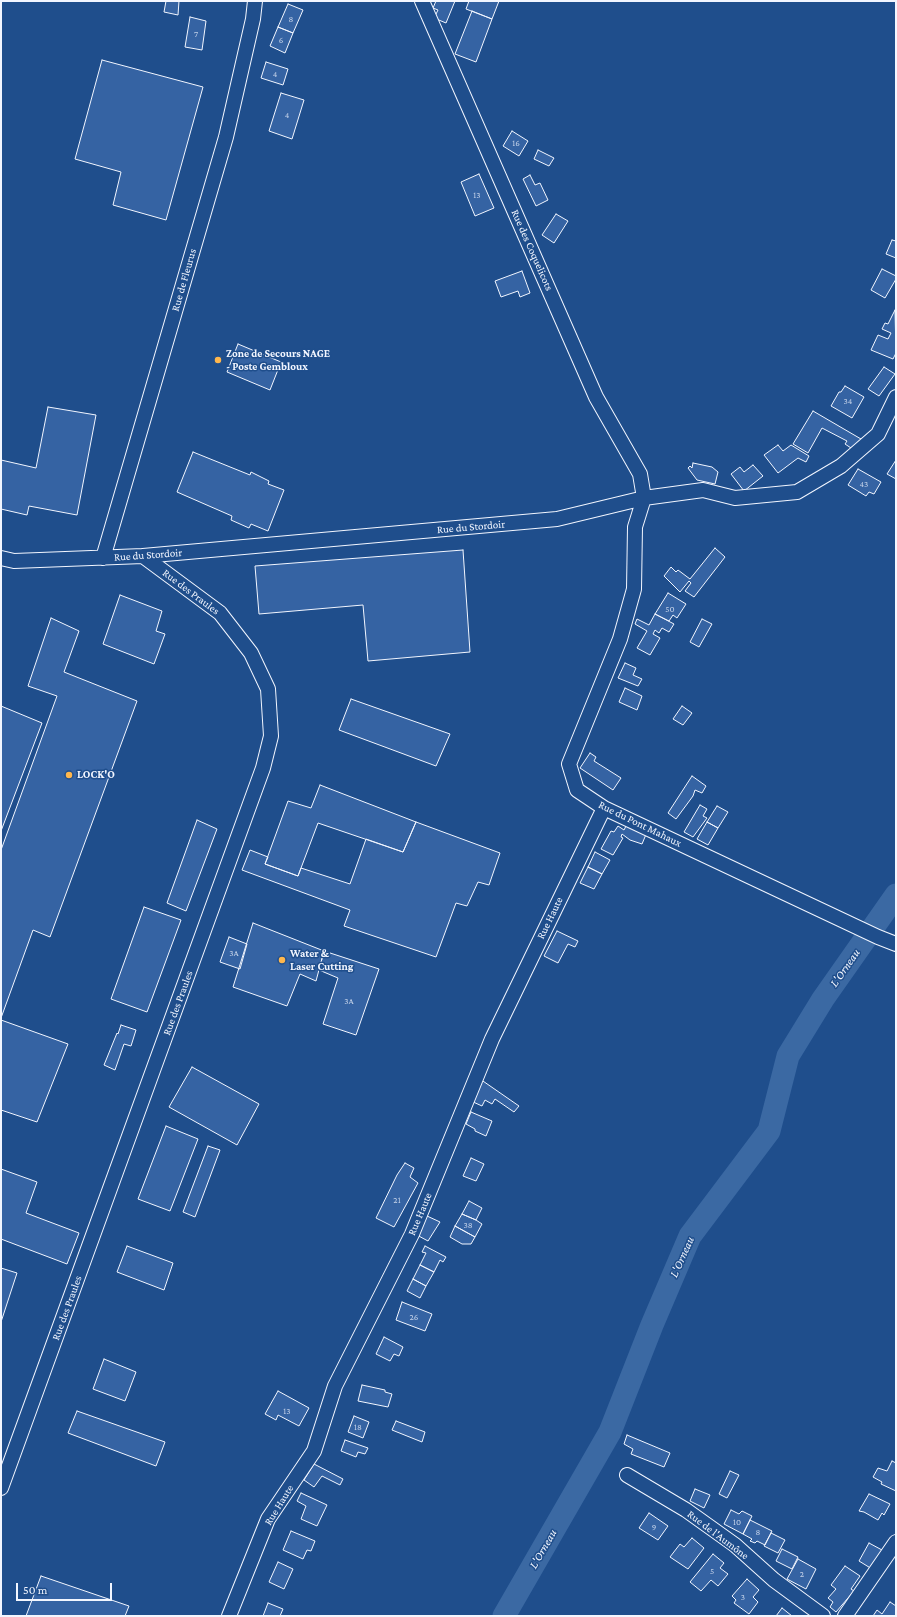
<!DOCTYPE html>
<html>
<head>
<meta charset="utf-8">
<style>
  body { margin:0 }
  #map { position:relative; width:897px; height:1617px; overflow:hidden; background:#1f4e8c; font-family:"Crimson Pro",serif }
  canvas { display:block }
  .frame { position:absolute; inset:0; border:2px solid #f2f6ff; pointer-events:none }
  .scale { position:absolute; left:16px; top:1583px; width:96px; height:18px; box-sizing:border-box; border:2px solid #f2f6ff; border-top:0; padding-left:5px; font-size:12px; line-height:14px; white-space:nowrap; color:#f2f6ff; -webkit-text-stroke:3px #1f4e8c; paint-order:stroke }
</style>
</head>
<body>
<div id="map">
<canvas width="897" height="1617"></canvas>
<div class="frame"></div>
<div class="scale">50 m</div>
</div>
<script>
const ctx = document.querySelector('canvas').getContext('2d');
ctx.lineJoin = 'round';
const toPath = rows => new Path2D(rows.map(r => 'M' + r).join(''));
function strokePath(path, color, width, dash) { ctx.strokeStyle = color; ctx.lineWidth = width; ctx.lineCap = dash ? 'butt' : 'round'; ctx.setLineDash(dash || []); ctx.stroke(path); }
function fill(path, color) { ctx.fillStyle = color; ctx.fill(path, 'evenodd'); }
function label(font, color, halo, rows, align = 'center') {
  ctx.font = font + ' "Crimson Pro",serif'; ctx.lineWidth = 3; ctx.setLineDash([]); ctx.textBaseline = 'middle'; ctx.strokeStyle = halo; ctx.fillStyle = color; for (const [text, x, y, turn = 0] of rows) {
    ctx.save(); ctx.translate(x, y); ctx.rotate((+turn || 0) * Math.PI / 180); ctx.textAlign = isNaN(turn) ? turn : align; if (halo) ctx.strokeText(text, 0, 0); ctx.fillText(text, 0, 0); ctx.restore();
  }
}
const river = toPath([
  [504,1616,610,1432,652,1325,690,1236,769,1131,788,1056,823,999,896,895]
]);
const building = toPath([
  [166,1,179,1,178,15,164,12,166,1],
  [436,1,455,1,446,23,434,18,438,10,433,8,436,1],
  [469,1,499,1,492,19,466,9,469,1],
  [288,4,303,10,293,33,278,27,288,4],
  [472,11,492,19,476,62,455,54,472,11],
  [190,17,206,21,202,50,185,47,190,17],
  [278,27,293,33,285,53,270,46,278,27],
  [102,60,203,87,166,220,113,205,121,172,75,159,102,60],
  [266,62,288,69,283,85,261,78,266,62],
  [281,93,304,100,292,139,269,131,281,93],
  [512,131,528,141,519,156,503,146,512,131],
  [538,150,554,158,549,166,534,159,538,150],
  [479,174,494,208,475,216,461,182,479,174],
  [530,175,535,185,540,183,548,200,536,206,523,179,530,175],
  [556,214,568,221,554,243,542,235,556,214],
  [892,240,896,241,896,258,886,254,892,240],
  [882,269,896,276,896,279,885,298,871,290,882,269],
  [522,271,530,293,520,297,518,291,501,297,495,281,522,271],
  [895,310,896,353,893,359,871,350,878,335,888,339,891,333,882,329,885,323,888,324,895,310],
  [238,344,281,362,270,390,227,372,238,344],
  [884,367,895,374,879,396,868,389,884,367],
  [845,386,864,397,852,418,831,406,839,392,841,392,845,386],
  [48,407,96,415,77,515,29,506,27,515,1,509,1,460,36,468,48,407],
  [813,411,861,439,854,450,845,444,847,441,822,428,808,453,793,444,813,411],
  [778,445,783,451,791,445,809,456,806,462,798,458,778,473,764,455,778,445],
  [193,452,250,475,251,472,269,481,268,484,284,490,268,531,251,524,249,528,231,520,232,516,177,492,193,452],
  [896,460,896,479,887,474,896,460],
  [693,463,712,467,718,472,715,484,697,480,688,468,690,466,692,468,693,463],
  [753,465,763,476,744,491,731,474,740,467,744,472,753,465],
  [858,469,881,482,874,494,869,492,866,496,848,485,858,469],
  [715,548,725,557,694,597,685,591,691,583,689,581,680,592,664,576,671,567,676,572,678,570,690,579,715,548],
  [463,550,470,652,368,661,363,605,259,614,255,566,463,550],
  [668,593,686,604,677,618,673,615,669,621,655,614,668,593],
  [120,595,162,611,156,631,165,634,154,664,103,644,120,595],
  [655,614,674,624,669,632,662,628,659,633,655,630,653,634,660,638,650,655,637,648,647,631,635,624,637,619,649,625,655,614],
  [51,618,79,631,64,672,137,701,50,937,33,930,1,1018,1,850,57,696,28,686,51,618],
  [702,619,712,624,699,647,690,642,702,619],
  [625,663,636,668,633,675,642,679,638,686,618,678,625,663],
  [625,688,642,696,637,710,619,702,625,688],
  [351,699,450,734,436,766,339,730,351,699],
  [1,706,42,723,1,831,1,706],
  [682,706,692,713,683,725,673,719,682,706],
  [590,753,596,757,594,761,621,778,613,790,580,768,590,753],
  [692,776,706,786,702,793,695,790,693,796,676,819,668,813,692,776],
  [320,785,416,822,403,852,318,823,298,876,265,864,288,801,311,808,320,785],
  [700,805,707,809,703,816,707,818,693,837,684,832,700,805],
  [717,806,728,812,718,828,707,822,717,806],
  [197,820,217,829,186,911,167,903,197,820],
  [416,822,500,853,489,885,478,882,467,906,456,903,436,957,344,926,350,910,242,870,250,850,268,857,265,864,298,876,301,868,350,884,366,839,403,852,416,822],
  [707,822,718,828,708,845,697,839,707,822],
  [627,824,647,832,642,844,630,840,622,834,621,837,623,838,613,855,601,849,611,831,614,832,618,826,624,830,627,824],
  [595,852,610,860,602,874,588,867,595,852],
  [588,867,602,874,594,889,580,883,588,867],
  [144,907,181,920,147,1012,111,999,144,907],
  [253,923,324,951,316,981,300,974,287,1006,233,987,253,923],
  [557,931,578,941,575,947,568,944,558,963,544,956,557,931],
  [229,937,247,944,240,969,220,962,229,937],
  [324,951,379,969,356,1035,323,1024,338,978,319,970,324,951],
  [1,1020,68,1044,37,1122,1,1110,1,1020],
  [121,1025,136,1030,131,1046,124,1044,115,1070,104,1065,117,1033,118,1034,121,1025],
  [192,1067,259,1104,237,1145,169,1107,192,1067],
  [480,1079,519,1106,514,1112,495,1099,492,1104,485,1100,482,1106,471,1101,480,1079],
  [471,1112,492,1121,486,1136,475,1131,475,1129,466,1124,471,1112],
  [166,1126,198,1139,170,1211,138,1199,166,1126],
  [208,1146,220,1150,195,1217,183,1212,208,1146],
  [471,1158,484,1164,476,1181,463,1176,471,1158],
  [405,1163,414,1168,410,1177,418,1183,394,1227,376,1218,397,1175,405,1163],
  [1,1169,37,1182,26,1213,79,1233,67,1264,1,1239,1,1169],
  [469,1201,482,1208,476,1220,462,1214,469,1201],
  [462,1214,476,1220,482,1224,475,1237,455,1226,462,1214],
  [427,1216,440,1222,428,1241,415,1234,427,1216],
  [455,1226,475,1237,471,1244,462,1244,450,1237,455,1226],
  [127,1246,173,1263,164,1290,117,1272,127,1246],
  [425,1246,446,1257,443,1262,440,1260,434,1272,420,1265,426,1253,422,1252,425,1246],
  [420,1265,434,1272,426,1286,413,1279,420,1265],
  [1,1268,17,1273,1,1322,1,1268],
  [413,1279,426,1286,420,1298,407,1291,413,1279],
  [402,1302,432,1314,425,1331,396,1320,402,1302],
  [384,1337,403,1347,399,1356,394,1354,390,1361,376,1354,384,1337],
  [104,1359,136,1372,125,1401,93,1389,104,1359],
  [362,1385,385,1390,385,1392,392,1394,388,1407,358,1401,362,1385],
  [278,1391,309,1408,299,1426,278,1415,276,1420,265,1414,278,1391],
  [77,1411,165,1442,156,1466,68,1433,77,1411],
  [354,1416,369,1422,363,1438,348,1432,354,1416],
  [396,1421,425,1432,422,1442,392,1430,396,1421],
  [627,1435,670,1453,664,1467,631,1454,633,1449,624,1444,627,1435],
  [345,1440,368,1448,365,1454,358,1452,356,1457,341,1451,345,1440],
  [892,1461,896,1463,896,1491,881,1484,882,1482,873,1477,878,1468,887,1471,892,1461],
  [314,1464,343,1479,340,1485,322,1476,314,1487,304,1480,314,1464],
  [730,1471,739,1475,727,1498,719,1494,730,1471],
  [695,1489,710,1495,704,1508,690,1501,695,1489],
  [301,1493,327,1505,317,1526,301,1519,306,1506,297,1501,301,1493],
  [869,1494,890,1504,884,1515,882,1513,878,1520,864,1512,859,1511,869,1494],
  [731,1510,739,1514,742,1511,752,1516,743,1534,724,1524,731,1510],
  [649,1513,668,1526,658,1540,639,1528,649,1513],
  [750,1520,772,1531,765,1545,757,1541,755,1543,750,1541,752,1539,743,1534,750,1520],
  [291,1531,315,1541,311,1551,307,1550,303,1559,283,1550,291,1531],
  [771,1533,785,1540,778,1553,764,1546,771,1533],
  [692,1538,704,1548,688,1569,670,1557,680,1544,684,1547,692,1538],
  [869,1543,882,1550,872,1569,859,1561,869,1543],
  [782,1549,798,1557,792,1569,776,1561,782,1549],
  [713,1554,724,1563,720,1568,728,1574,718,1586,711,1580,701,1591,690,1582,713,1554],
  [798,1559,816,1569,806,1589,787,1579,798,1559],
  [278,1562,293,1569,284,1589,269,1582,278,1562],
  [845,1566,860,1576,851,1589,854,1591,836,1612,830,1607,833,1602,828,1598,836,1589,831,1585,845,1566],
  [41,1576,129,1606,125,1616,26,1616,41,1576],
  [747,1579,759,1590,753,1597,758,1602,749,1614,734,1603,736,1600,732,1596,747,1579],
  [890,1602,896,1606,896,1616,873,1616,877,1610,882,1614,890,1602],
  [268,1603,283,1609,280,1616,263,1616,268,1603],
  [782,1608,792,1616,776,1616,782,1608]
]);
const minor = toPath([
  [422,1,596,397,640,474,644,498,635,527,634,589,620,639,569,764,577,790,604,808,878,937,896,944],
  [1,558,14,561,143,556,557,519,644,498,703,490,735,498,797,492,841,466,878,434,896,397],
  [103,558,226,137,253,19,255,1],
  [627,1475,686,1510,735,1545,774,1580,823,1616],
  [1,1488,263,768,271,736,268,689,251,653,220,613,143,556],
  [229,1616,268,1519,314,1451,335,1386,412,1234,492,1039,604,808],
  [845,1616,896,1542]
]);
const markers = [
  [218,360,4,"#ffb74d"],
  [69,775,4,"#ffb74d"],
  [282,960,4,"#ffb74d"]
];
const numberNames = [
  ["8",291,19],
  ["7",196,34],
  ["6",281,40],
  ["4",275,74],
  ["4",287,115],
  ["16",516,143],
  ["13",477,195],
  ["34",848,401],
  ["43",864,484],
  ["50",670,609],
  ["3A",234,953],
  ["3A",349,1001],
  ["21",397,1200],
  ["38",468,1225],
  ["26",414,1317],
  ["13",287,1411],
  ["18",358,1427],
  ["10",737,1522],
  ["9",654,1527],
  ["8",758,1532],
  ["5",712,1571],
  ["2",802,1574],
  ["3",743,1597]
];
const streetNames = [
  ["Rue des Coquelicots",532,250,66],
  ["Rue de Fleurus",184,280,-74],
  ["Rue du Stordoir",471,527,-5],
  ["Rue du Stordoir",148,555,-4],
  ["Rue des Praules",191,592,37],
  ["Rue du Pont Mahaux",640,824,26],
  ["Rue Haute",550,918,-64],
  ["Rue des Praules",178,1003,-70],
  ["Rue Haute",420,1214,-67],
  ["Rue des Praules",67,1308,-70],
  ["Rue Haute",279,1505,-58],
  ["Rue de l'Aumône",718,1535,37]
];
const poiNames = [
  ["Zone de Secours NAGE",226,354],
  ["- Poste Gembloux",226,367],
  ["LOCK'O",77,775],
  ["Water &",290,954],
  ["Laser Cutting",290,967]
];
const waterNames = [
  ["L'Orneau",845,968,-55],
  ["L'Orneau",682,1257,-66],
  ["L'Orneau",543,1549,-60]
];
strokePath(river, '#3b69a3', 23);
fill(building, '#3563a3');
strokePath(building, '#f2f6ff', 1);
strokePath(minor, '#f2f6ff', 16);
strokePath(minor, '#1f4e8c', 14);
for (const [x, y, r, color] of markers) { const dot = new Path2D(); dot.arc(x, y, r, 0, 2 * Math.PI); ctx.fillStyle = color; ctx.fill(dot); strokePath(dot, '#1f4e8c', 1.5); }
label('9px', '#c3d1e8', null, numberNames);
label('11px', '#f2f6ff', '#1f4e8c', streetNames);
label('bold 11px', '#f2f6ff', '#1f4e8c', poiNames, 'left');
label('italic 12px', '#f2f6ff', '#1f4e8c', waterNames);
</script>
</body>
</html>
